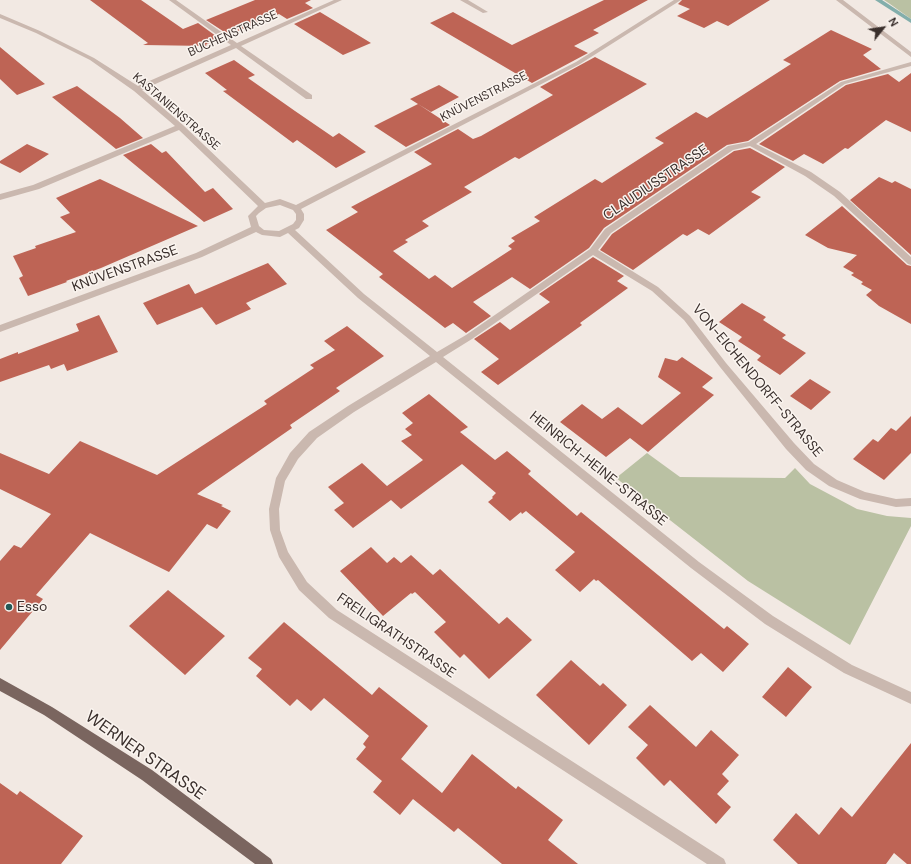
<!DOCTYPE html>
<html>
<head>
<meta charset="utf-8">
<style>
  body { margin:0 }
  #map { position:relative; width:911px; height:864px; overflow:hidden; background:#f2e9e3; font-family:"DM Sans",sans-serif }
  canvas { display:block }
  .north { position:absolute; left:863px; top:8px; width:40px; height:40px; -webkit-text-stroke:3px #faf4ef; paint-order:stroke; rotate:60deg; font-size:11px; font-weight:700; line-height:16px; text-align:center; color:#3a2f2c }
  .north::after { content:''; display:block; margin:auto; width:14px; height:18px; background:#3a2f2c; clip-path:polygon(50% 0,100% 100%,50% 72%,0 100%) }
</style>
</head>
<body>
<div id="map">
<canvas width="911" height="864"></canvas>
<div class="north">N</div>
</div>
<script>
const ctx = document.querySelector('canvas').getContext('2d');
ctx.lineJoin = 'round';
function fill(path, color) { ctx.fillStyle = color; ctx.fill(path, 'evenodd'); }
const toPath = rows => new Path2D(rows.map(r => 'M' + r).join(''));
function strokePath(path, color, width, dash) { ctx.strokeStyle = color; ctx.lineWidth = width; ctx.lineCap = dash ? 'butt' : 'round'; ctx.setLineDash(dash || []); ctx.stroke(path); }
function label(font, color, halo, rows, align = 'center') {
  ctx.font = font + ' "DM Sans",sans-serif'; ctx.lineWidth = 3; ctx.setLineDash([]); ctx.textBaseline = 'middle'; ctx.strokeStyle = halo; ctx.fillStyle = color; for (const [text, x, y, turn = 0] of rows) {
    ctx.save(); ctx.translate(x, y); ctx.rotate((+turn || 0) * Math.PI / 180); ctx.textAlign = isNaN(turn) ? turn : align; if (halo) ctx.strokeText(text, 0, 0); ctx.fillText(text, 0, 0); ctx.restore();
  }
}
const green = toPath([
  [884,0,911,0,911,19,890,4],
  [647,453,680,477,785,478,795,468,810,484,857,509,887,516,911,518,911,526,850,645,748,581,616,478]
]);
const stream = toPath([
  [875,0,882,0,911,19,911,23,875,0]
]);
const building = toPath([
  [90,0,141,0,183,29,198,23,220,39,205,45,207,46,143,45,148,43],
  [255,0,311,0,305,3,313,8,287,19,279,14,229,35,206,20],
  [604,0,648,0,593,30,599,33,574,46,588,53,532,83,430,23,453,12,512,45],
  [682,0,770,0,728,26,717,21,704,28,677,16,690,9,678,4],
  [320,12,371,43,343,55,294,24],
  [831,30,872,49,863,55,881,69,840,81,748,141,727,145,604,228,589,248,530,289,512,277,473,302,491,316,466,333,453,323,445,328,379,277,383,274,326,230,358,212,351,207,432,164,414,152,458,129,473,139,481,136,553,95,540,87,595,57,647,84,519,159,515,157,464,187,472,192,422,221,429,226,405,240,408,242,393,251,429,279,435,275,452,288,512,249,508,246,515,241,511,238,540,221,534,217,595,179,602,183,664,143,655,138,696,112,707,118,791,64,783,60],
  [0,47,30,72,45,84,17,95,0,79],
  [234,60,255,75,248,78,295,111,333,137,339,133,366,152,336,168,297,140,293,143,223,91,227,90,205,73],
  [911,73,911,132,886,120,848,149,845,148,823,164,804,154,793,161,759,144,846,85,888,74,899,82],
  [439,85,459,97,431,112,418,104,450,125,406,147,374,126,418,104,410,99],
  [77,86,120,118,143,138,116,149,52,97],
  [27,144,49,154,20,173,0,163,0,161],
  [151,144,162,153,166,151,205,192,213,188,233,209,204,222,123,155],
  [750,148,785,167,751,192,761,197,709,235,698,229,687,236,683,234,633,270,600,250,612,234,734,151],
  [879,177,892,183,895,181,911,189,911,255,850,200],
  [100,179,198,226,101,268,66,281,67,282,28,296,19,278,23,276,13,256,36,248,35,246,76,232,60,217,70,213,56,198],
  [842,206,907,265,911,266,911,324,879,306,866,295,872,290,861,284,863,282,851,275,854,273,843,267,857,255,828,248,805,235],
  [593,257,624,276,617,281,628,288,580,323,582,325,498,385,481,372,499,359,474,339,500,322,510,330,550,302,539,294],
  [268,263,287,284,246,303,251,309,216,325,202,307,157,325,143,303,189,284,195,294],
  [742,303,766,317,763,320,786,335,782,338,806,353,780,375,757,360,761,356,738,341,742,337,719,322],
  [99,315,118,352,67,371,64,364,51,369,49,365,0,382,0,359,18,352,18,354,79,331,76,324],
  [347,326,384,356,336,388,340,391,290,425,292,428,197,494,223,505,221,506,231,511,217,529,207,524,169,572,90,533,36,595,43,599,0,650,0,561,14,545,21,548,51,514,0,489,0,453,49,474,80,441,157,475,267,404,264,401,314,368,310,365,335,350,324,341],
  [682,357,713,378,702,387,714,395,648,452,630,438,606,457,560,422,582,404,602,419,618,407,642,425,681,393,658,377,665,358,677,361],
  [810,379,831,392,811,410,790,396],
  [429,394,468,427,460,432,495,460,507,451,531,471,528,474,577,516,581,512,724,629,727,626,749,644,723,672,701,653,692,661,598,580,596,581,594,579,580,592,555,570,575,552,526,511,522,514,521,512,510,521,488,502,493,498,492,497,496,493,462,464,401,509,391,500,353,528,334,510,344,503,328,487,362,463,387,486,423,460,401,441,412,435,405,429,413,423,402,413],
  [911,416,911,453,884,480,853,459,873,439,878,442,891,428,896,431],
  [371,547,387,563,394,557,401,563,411,555,433,575,440,569,499,624,507,617,532,640,489,679,464,654,460,658,434,632,446,622,415,592,412,594,411,593,383,616,340,571],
  [168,590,225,636,185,675,129,626],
  [284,622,372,695,379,687,428,726,401,759,442,793,472,754,516,789,518,786,563,820,548,840,578,864,502,864,458,828,454,832,413,799,400,815,373,792,382,781,356,759,366,747,363,744,369,736,324,698,311,711,297,699,290,706,256,676,262,669,248,658],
  [571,660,600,686,603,683,627,705,589,745,536,695],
  [788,667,812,687,786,717,762,697],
  [650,705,696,747,711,730,739,755,722,774,729,781,717,794,731,807,716,824,670,780,664,786,636,758,648,745,628,727],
  [911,743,911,864,907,864,894,853,886,864,798,864,773,840,796,813,819,835,841,807,852,817],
  [0,783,17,795,20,791,83,836,61,864,0,864]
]);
const minor = toPath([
  [169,0,176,0,237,43,334,0,342,0,241,46,312,95,312,99,306,99,236,48,142,90,183,125,265,203,280,199,296,205,576,62,674,0,681,0,580,64,301,209,304,214,304,220,299,228,295,230,364,294,437,352,466,335,590,249,605,229,728,146,749,142,841,82,911,62,911,66,845,84,756,144,811,172,840,192,911,257,911,265,908,264,834,196,805,176,750,146,733,150,611,233,598,250,658,287,690,316,726,363,794,443,814,464,837,480,865,492,896,499,911,498,911,506,896,507,860,499,829,486,806,470,786,449,720,367,684,320,652,291,593,255,472,339,443,357,699,562,773,616,852,665,911,692,911,704,844,673,765,624,691,568,436,362,354,412,317,438,298,459,285,481,279,509,280,530,288,552,307,582,337,610,724,859,726,864,707,864,329,618,299,590,279,557,270,530,269,509,276,478,290,453,309,432,348,406,430,356,358,298,288,233,280,237,262,235,256,232,202,257,0,332,0,325,196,253,251,227,248,216,258,206,179,130,39,189,0,200,0,194,33,185,175,126,134,91,90,60,36,33,0,18,0,14,40,31,94,58,138,86,231,45,169,0],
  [280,205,293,210,296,214,296,220,293,224,279,231,264,230,259,226,256,216,259,213,266,208,280,205],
  [460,0,468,0,488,12,483,13,460,0],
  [836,0,843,0,911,52,911,57,836,0]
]);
const major = toPath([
  [0,678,52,707,152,770,271,859,273,864,255,864,142,780,44,715,0,691,0,678]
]);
const markers = [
  [9,607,4,"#245957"]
];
const farStreetnames = [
  ["BUCHENSTRASSE",233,34,-24],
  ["KNÜVENSTRASSE",484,97,-27],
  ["KASTANIENSTRASSE",176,112,41]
];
const streetNames = [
  ["CLAUDIUSSTRASSE",656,183,-34],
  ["KNÜVENSTRASSE",125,269,-20],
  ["VON-EICHENDORFF-STRASSE",757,381,50],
  ["HEINRICH-HEINE-STRASSE",598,469,39],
  ["FREILIGRATHSTRASSE",396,636,34]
];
const poiNames = [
  ["Esso",17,607]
];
const nearStreetnames = [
  ["WERNER STRASSE",145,756,35]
];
fill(green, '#bac1a3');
fill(stream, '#83aeab');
fill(building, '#be6455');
fill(minor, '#cab8af');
fill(major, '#7a655f');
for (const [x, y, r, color] of markers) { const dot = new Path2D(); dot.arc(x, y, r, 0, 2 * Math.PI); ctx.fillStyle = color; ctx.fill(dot); strokePath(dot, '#faf4ef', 1.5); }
label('12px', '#3a2f2c', '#faf4ef', farStreetnames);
label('14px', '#3a2f2c', '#faf4ef', streetNames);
label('14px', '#3a2f2c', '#faf4ef', poiNames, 'left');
label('17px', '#3a2f2c', '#faf4ef', nearStreetnames);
</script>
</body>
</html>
